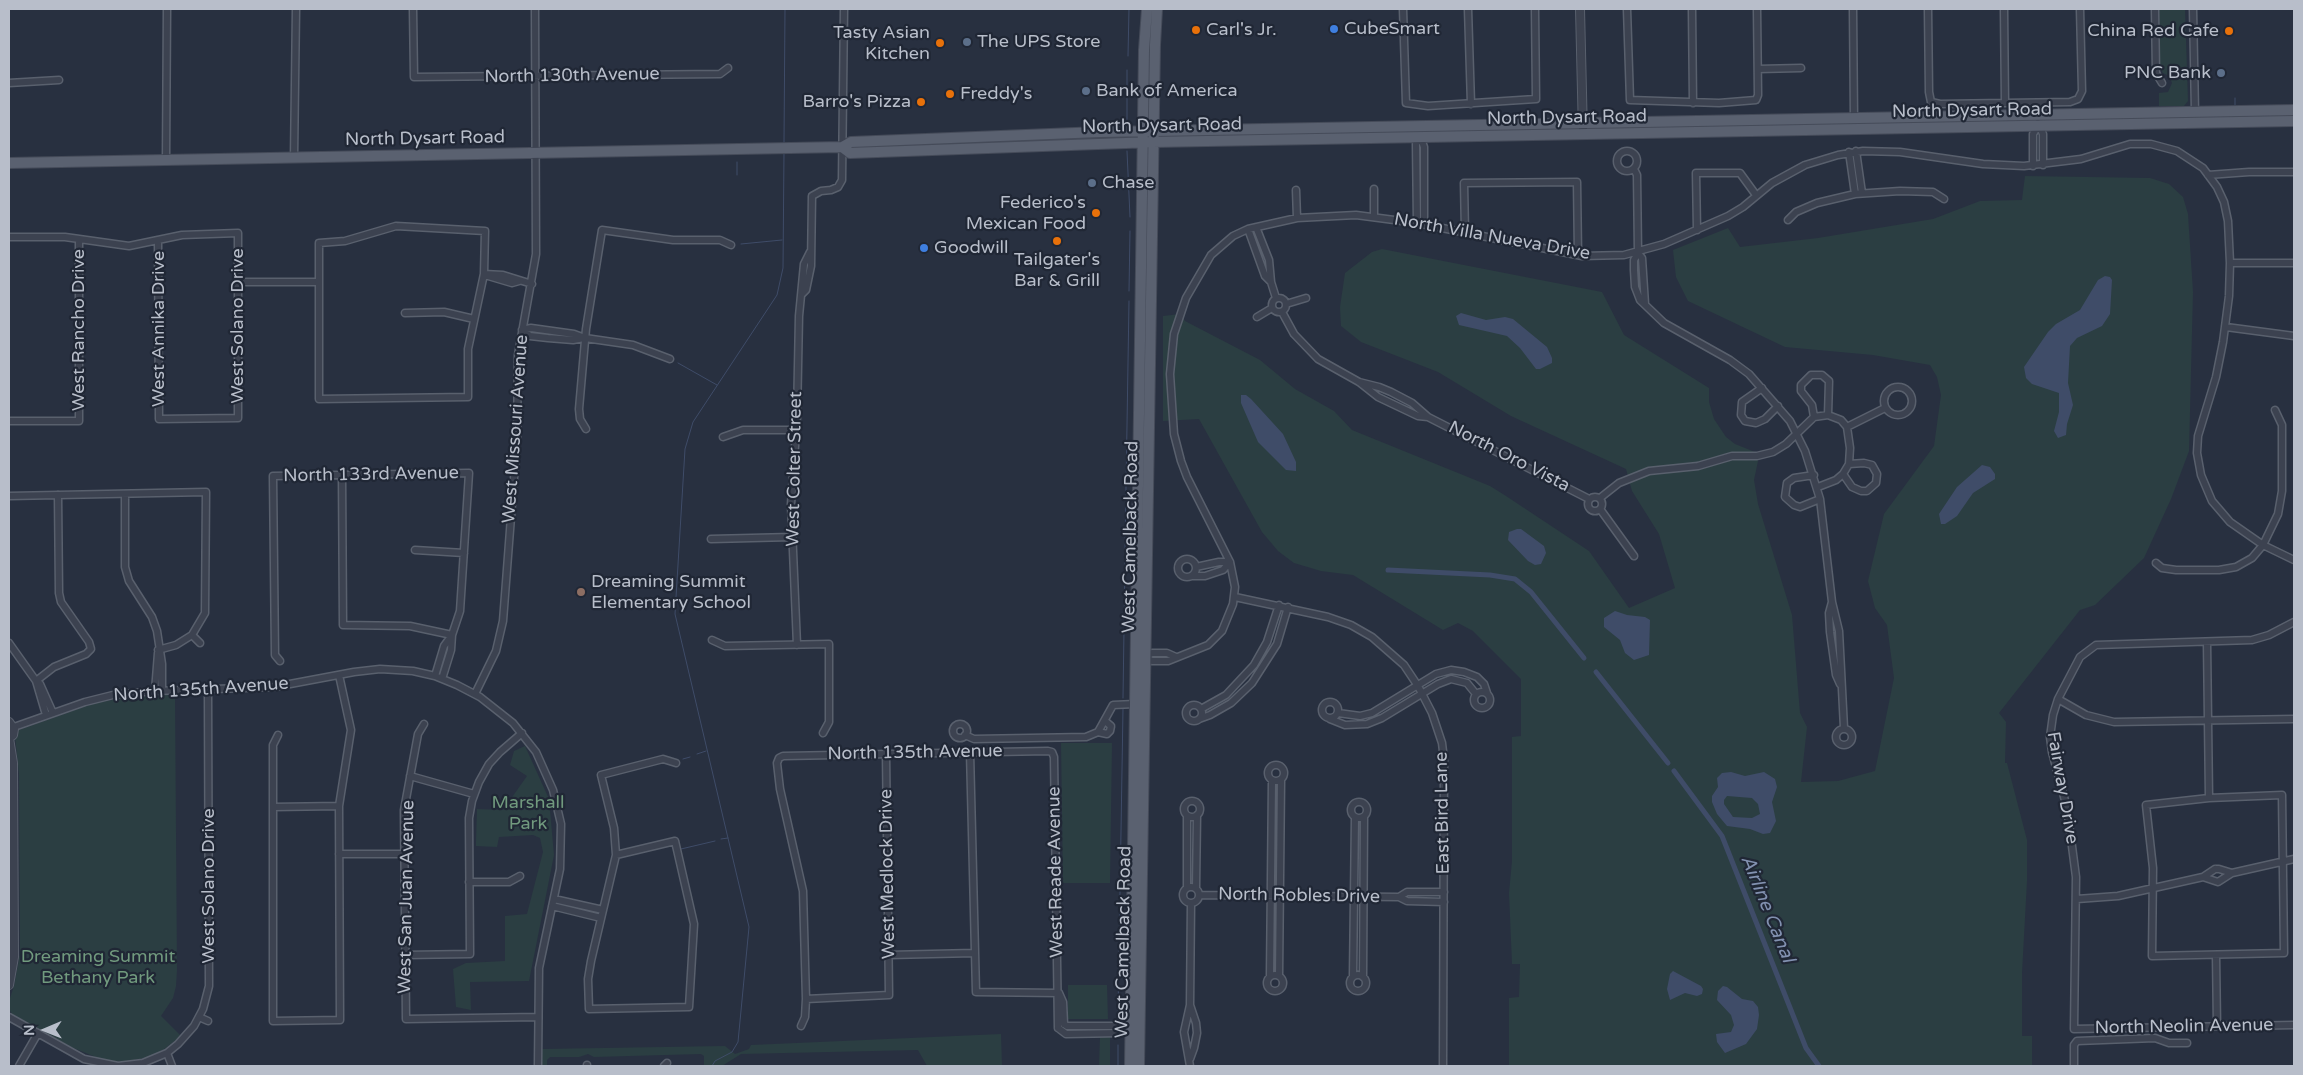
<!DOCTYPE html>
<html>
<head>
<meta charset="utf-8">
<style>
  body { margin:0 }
  #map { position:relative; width:2303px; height:1075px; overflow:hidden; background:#283040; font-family:"Varela Round",sans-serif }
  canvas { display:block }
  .frame { position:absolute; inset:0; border:10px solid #b8beca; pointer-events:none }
  .north { position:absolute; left:20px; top:1005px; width:50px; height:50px; -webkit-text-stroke:4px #202735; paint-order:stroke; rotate:269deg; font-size:14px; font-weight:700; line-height:20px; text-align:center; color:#b8beca }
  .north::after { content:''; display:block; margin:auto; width:18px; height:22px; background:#b8beca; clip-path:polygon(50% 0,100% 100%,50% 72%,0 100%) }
</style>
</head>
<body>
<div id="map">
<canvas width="2303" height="1075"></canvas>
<div class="frame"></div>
<div class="north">N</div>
</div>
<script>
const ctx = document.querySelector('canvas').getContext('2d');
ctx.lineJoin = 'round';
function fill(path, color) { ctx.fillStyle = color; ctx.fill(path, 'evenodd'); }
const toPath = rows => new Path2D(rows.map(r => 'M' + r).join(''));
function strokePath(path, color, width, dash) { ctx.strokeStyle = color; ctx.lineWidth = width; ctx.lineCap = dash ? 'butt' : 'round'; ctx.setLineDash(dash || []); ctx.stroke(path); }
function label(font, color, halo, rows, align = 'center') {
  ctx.font = font + ' "Varela Round",sans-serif'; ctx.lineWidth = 4.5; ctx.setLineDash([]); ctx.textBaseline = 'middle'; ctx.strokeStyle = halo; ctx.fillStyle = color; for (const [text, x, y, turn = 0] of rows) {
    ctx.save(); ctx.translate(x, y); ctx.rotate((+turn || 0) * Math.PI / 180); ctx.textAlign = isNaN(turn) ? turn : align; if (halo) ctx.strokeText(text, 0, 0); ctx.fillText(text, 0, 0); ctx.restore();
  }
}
const green = toPath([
  [2159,9,2185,9,2188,101,2184,106,2159,106,2159,93,2168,92,2172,83,2169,76,2163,73,2160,68],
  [2025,176,2150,178,2169,184,2183,197,2188,214,2193,292,2189,451,2171,499,2144,558,2095,605,2080,610,1999,713,2006,722,2005,763,2007,763,2027,840,2027,881,2022,973,2022,1036,2032,1036,2032,1066,1509,1066,1509,998,1519,997,1520,964,1512,964,1509,893,1512,861,1512,737,1521,736,1521,679,1473,631,1458,623,1443,630,1353,575,1321,571,1294,563,1278,551,1262,532,1199,419,1163,421,1163,316,1180,314,1185,321,1260,360,1295,389,1334,411,1352,430,1490,486,1506,496,1589,551,1629,608,1675,588,1659,534,1632,491,1626,469,1511,416,1438,372,1361,342,1341,326,1340,307,1345,273,1372,252,1382,249,1602,292,1624,335,1709,388,1709,402,1714,419,1726,437,1735,444,1755,452,1758,461,1754,480,1758,504,1792,615,1800,713,1807,727,1801,782,1838,781,1875,771,1894,678,1887,625,1875,608,1868,581,1884,514,1934,446,1941,395,1937,377,1930,365,1873,355,1785,347,1688,301,1676,277,1673,250,1728,228,1740,247,1818,238,1933,219,1980,201,2022,200],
  [175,695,177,970,176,986,173,998,161,1016,181,1036,163,1050,146,1058,123,1062,103,1060,71,1047,12,1014,9,1009,9,1001,14,986,20,954,19,774,15,737,19,730,95,703,135,696],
  [1061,743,1112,743,1110,883,1063,883],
  [525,746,549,799,554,855,529,981,470,982,471,1010,456,1007,453,969,466,963,505,961,505,916,527,914,543,852,540,838,533,835,499,837,497,847,476,846,476,841,477,809,503,810,527,776,510,765,514,751],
  [1068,985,1107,985,1108,1019,1068,1019],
  [1001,1034,1002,1066,927,1066,918,1050,741,1054,722,1066,704,1066,704,1056,701,1054,594,1057,588,1054,579,1057,550,1057,547,1060,547,1066,542,1066,542,1049,725,1046,735,1054,749,1049,751,1045],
  [1100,1037,1110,1037,1110,1066,1099,1066]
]);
const water = toPath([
  [2105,276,2110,277,2112,280,2110,314,2102,326,2077,338,2070,346,2068,383,2073,405,2067,424,2066,435,2058,438,2054,431,2059,412,2059,393,2032,384,2026,378,2024,367,2048,332,2056,324,2080,310,2098,280],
  [1461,313,1486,320,1505,317,1513,319,1547,347,1552,358,1552,363,1540,369,1536,369,1520,348,1507,336,1459,325,1456,316],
  [1241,395,1246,395,1251,399,1283,434,1296,462,1296,471,1286,470,1258,442,1241,403],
  [1982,465,1990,467,1995,474,1995,479,1973,493,1957,516,1945,524,1941,524,1939,514,1957,487],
  [1517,529,1521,529,1544,546,1546,553,1541,564,1535,565,1528,561,1508,540,1509,532],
  [1615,611,1627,615,1645,617,1650,620,1649,655,1634,660,1625,653,1620,640,1604,627,1604,618],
  [1731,772,1745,776,1764,772,1775,779,1777,787,1772,802,1776,821,1770,833,1763,834,1750,829,1727,826,1717,814,1712,802,1712,796,1718,787,1717,778,1722,773],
  [1727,796,1752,798,1758,804,1760,814,1752,818,1733,817,1724,804,1724,800],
  [1673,971,1701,986,1703,989,1702,994,1697,996,1685,993,1670,1000,1667,989,1670,974],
  [1723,986,1727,987,1742,999,1753,1001,1758,1007,1759,1015,1757,1029,1746,1044,1725,1053,1717,1042,1716,1034,1731,1032,1734,1025,1731,1015,1717,1000,1718,991]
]);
const stream = toPath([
  [1128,56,1129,9],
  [1127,70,1127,123],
  [2235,98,2235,105],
  [784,143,785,9],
  [1127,151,1130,217],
  [737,162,737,175],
  [741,244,782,240],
  [1129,291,1130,231],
  [678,363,717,385],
  [1125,550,1129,301],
  [1123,698,1125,562],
  [697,754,706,751],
  [683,759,690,757],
  [721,839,728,838],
  [681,849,715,841],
  [1118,1015,1123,709],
  [712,1066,715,1061,732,1052,738,1042,749,927,675,614,685,449,693,422,777,295,783,268,784,152],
  [1118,1066,1118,1045]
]);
const canal = toPath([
  [1388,570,1490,575,1515,579,1531,592,1584,658],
  [1596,672,1668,763],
  [1674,771,1722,836,1806,1048,1819,1066]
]);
const minor = toPath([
  [413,9,414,77,720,74,728,68],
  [1403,9,1406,103,1428,106,1536,99,1535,9],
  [1468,9,1471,104],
  [1627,9,1630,100,1719,103,1756,100,1758,95,1757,9],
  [1692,9,1693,103],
  [1853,9,1854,119],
  [1928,9,1929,92,1931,102,1940,104,2070,102,2078,99,2082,91,2080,9],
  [2004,9,2005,103],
  [2155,9,2156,73,2162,83],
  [2193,9,2195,112],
  [1758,69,1801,68],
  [9,83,59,80],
  [2038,123,2043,134,2043,165],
  [1420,136,1424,147,1424,224],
  '1617 161a10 10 0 1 1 20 0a10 10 0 1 1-20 0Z',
  [1856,151,1862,193],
  [1849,152,1855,194],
  [294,158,296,9],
  [166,160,167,9],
  [2033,166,2033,134,2038,126],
  [1634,169,1637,175,1638,253,1634,260,1634,270,1635,287,1640,300,1664,323,1730,360,1749,374,1790,421,1805,451,1820,499,1832,602,1839,631,1844,728],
  [2208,175,2249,172,2294,172],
  [1374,189,1374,216],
  [1296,190,1297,218],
  [1788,220,1796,212,1817,203,1855,194,1900,191,1933,192,1944,199],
  [1417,223,1416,144,1420,137],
  [396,226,485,231,484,274,468,349,468,397,319,399,319,243,345,241,396,226],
  [1256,227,1269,260,1271,282,1276,298],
  [1248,229,1265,276,1271,282],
  [1697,230,1696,173,1740,173,1756,195],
  [1465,232,1464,183,1577,182,1578,255],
  [9,237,65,237,129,246,182,235,238,233,238,418,159,419,158,240],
  [1638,253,1642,258,1645,304],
  [2230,263,2294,263],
  [484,274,503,275,532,284],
  [485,275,512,283,519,281],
  [238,282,319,282],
  [802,294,806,290,811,266,812,196,821,191,831,190,838,187,842,180,844,9],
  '1272 305a7 7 0 1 1 14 0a7 7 0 1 1-14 0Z',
  [1286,304,1306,298],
  [1282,312,1294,334,1318,359,1359,382,1378,397,1418,416,1428,417,1589,499],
  [405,313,444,312,474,319],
  [1257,317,1272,308],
  [2226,327,2294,336],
  [522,330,531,328,574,334,585,338,633,345,670,359],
  [522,330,530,336,548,338,573,340,584,338],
  [1359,382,1379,387,1391,392,1412,403,1428,417],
  '1884 401a14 14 0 1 1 28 0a14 14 0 1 1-28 0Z',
  [1762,388,1742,402,1741,415,1745,421,1756,423,1765,419,1778,406],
  [1814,417,1812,405,1801,391,1801,385,1811,375,1822,375,1829,381,1828,415],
  [9,421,79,421,79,239],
  [1847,427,1885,408],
  [586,429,580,419,579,409,586,329,602,230,673,240,720,240,731,245],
  [723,437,743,430,795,430],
  [342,474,343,625,410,626,452,635],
  [1843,474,1852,487,1861,491,1867,491,1876,483,1877,474,1872,465,1864,463,1849,464],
  [1814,475,1794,478,1787,483,1785,497,1794,505,1800,507,1820,499],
  [125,494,125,567,129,581,152,617,157,631,162,664,162,691],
  [9,496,206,492,205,613,192,635,176,645,158,650],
  '1588 504a7 7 0 1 1 14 0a7 7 0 1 1-14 0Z',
  [1600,498,1619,483,1649,471,1698,466,1732,456,1757,456,1773,452,1786,444,1814,417,1828,415,1841,420,1847,427,1850,448,1849,464,1843,474,1836,480,1818,487],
  [1600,509,1634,556],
  [711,539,792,537],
  [415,550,464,553],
  '1178 568a9 9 0 1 1 18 0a9 9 0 1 1-18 0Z',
  [2156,563,2162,568,2176,570,2219,570,2236,567,2252,558,2263,545,2278,514,2282,491,2282,425,2275,410],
  [1196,567,1219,562,1230,562],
  [1192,576,1205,576,1223,570,1230,562],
  [1235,597,1328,617,1351,625,1372,637,1404,665,1418,686,1432,713,1442,743,1444,760,1443,1066],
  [1832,602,1829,613,1830,632,1836,675,1840,684],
  [2294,622,2269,635,2252,640,2096,645,2080,657,2058,699,2053,715,2050,737,2052,752,2067,808,2076,877,2074,1029,2294,1025],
  [192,635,200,643],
  [712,640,725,646,829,644,829,722,823,733],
  [2207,642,2209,798],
  [9,643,36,681,46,715],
  [797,645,791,504,797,417,799,316,804,264,810,252],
  [1145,657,1152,661,1168,661,1208,645,1222,631,1233,604,1235,587,1230,562,1187,477,1181,461,1174,434,1170,374,1174,334,1186,298,1211,255,1233,236,1248,229,1297,218,1356,215,1417,223,1582,256,1624,255,1664,244,1728,216,1743,207,1772,183,1805,165,1838,155,1863,151,1900,152,1983,164,2024,166,2081,159,2130,144,2151,144,2177,151,2203,168,2217,187,2224,202,2228,221,2230,263,2229,296,2223,342,2216,377,2198,436,2197,453,2201,475,2212,501,2230,522,2263,545,2294,560],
  [1145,657,1152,653,1167,653,1176,657],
  [280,661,275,655,273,476,469,473,460,611,452,635,451,650,442,679],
  [435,676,444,646,452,635],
  [36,681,54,667,86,654,91,649,89,642,61,602,59,593,58,495],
  [36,681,40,684,53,713],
  [155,691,158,653],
  '1474 700a8 8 0 1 1 16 0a8 8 0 1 1-16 0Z',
  [475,694,496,651,503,621,517,439,518,355,536,254,535,9],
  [2058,699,2086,715,2114,722,2294,719],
  '1322 710a8 8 0 1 1 16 0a8 8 0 1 1-16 0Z',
  '1186 713a8 8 0 1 1 16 0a8 8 0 1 1-16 0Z',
  [1201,709,1226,695,1254,665,1267,642,1279,605],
  [1338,713,1360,716,1372,713,1436,674,1451,670,1464,672,1477,677,1484,684,1487,693],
  [1199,719,1210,715,1231,703,1252,683,1277,644,1288,607],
  [1330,719,1345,725,1367,724,1382,718,1438,684,1451,679,1467,683,1476,694],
  [424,724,418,734,404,810,406,1019,538,1017],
  '953 731a7 7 0 1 1 14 0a7 7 0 1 1-14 0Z',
  [14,727,85,702,113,695,155,691,274,687,354,672,380,669,413,671,435,676,457,685,480,697,513,723,536,752,553,790,561,824,560,869,539,968,538,1066],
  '1836 737a8 8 0 1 1 16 0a8 8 0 1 1-16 0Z',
  [1098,732,1107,734,1110,731,1111,726,1105,721],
  [278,735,273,745,273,1021,340,1020,339,806,351,730,339,675],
  [965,735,974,739,1086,737,1098,732,1113,705,1135,704],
  [970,752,976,992,1059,993],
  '1268 773a8 8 0 1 1 16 0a8 8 0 1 1-16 0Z',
  [410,776,474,794],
  [2282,795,2284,953,2152,956,2153,868,2146,805,2209,798,2282,795],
  '1184 809a8 8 0 1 1 16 0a8 8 0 1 1-16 0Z',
  '1351 810a8 8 0 1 1 16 0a8 8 0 1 1-16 0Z',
  [273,807,339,806],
  [339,854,405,854],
  [616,855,675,841,694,924,689,1007,589,1009,588,979,591,961,616,855,614,828,601,775,663,759,676,763],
  [2215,869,2219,869,2232,873,2218,882,2203,877,2215,869],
  [2232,873,2294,859],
  [469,882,509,882,520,876],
  '1183 895a8 8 0 1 1 16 0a8 8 0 1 1-16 0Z',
  [1187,887,1187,816],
  [1196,888,1197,815],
  [1200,895,1399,897,1407,901,1444,902],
  [1399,897,1407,892,1444,892],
  [554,899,603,910],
  [2077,899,2118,896,2203,877],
  [552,906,601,918],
  [405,955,470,954,469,818,472,801,479,782,489,764,500,752,522,733],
  [889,955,974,953],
  [2216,955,2217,1026],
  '1350 983a8 8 0 1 1 16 0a8 8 0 1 1-16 0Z',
  '1267 983a8 8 0 1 1 16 0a8 8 0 1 1-16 0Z',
  [1270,976,1272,781],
  [1279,976,1281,780],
  [1353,976,1355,817],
  [1363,977,1364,817],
  [1059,993,1063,1002,1064,1024],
  [806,999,889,995,886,754],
  [9,1017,84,1059,118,1066,143,1063,167,1053,178,1044,194,1026,203,1009,209,986,208,690],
  [199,1017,208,1021],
  [1064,1024,1067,1026,1120,1026,1130,1030],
  [801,1026,805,1017,806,999,803,891,780,789,777,763,779,758,783,756,1048,751,1052,752,1054,757,1058,1028],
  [1058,1028,1066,1034,1120,1033,1130,1030],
  [167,1053,172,1066],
  [1190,1059,1194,1048,1197,1033,1196,1023,1190,1005],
  [19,1066,38,1033],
  [587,1066,587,1065],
  [664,1066,667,1063],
  [1190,1066,1184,1032,1190,1005,1191,903],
  [2074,1066,2074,1045,2077,1041,2155,1038,2169,1043,2187,1043]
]);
const tertiary = toPath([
  [1580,9,1583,134],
  [9,722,14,729,13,735,9,738,13,763,14,957,9,985]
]);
const primary = toPath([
  [842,147,850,153,1153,142,2294,121],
  [9,163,842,147,851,142,1100,132,2294,110],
  [1130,1066,1144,50,1147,9],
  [1139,1066,1155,45,1157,9]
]);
const markers = [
  [1334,29,5,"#3f7fe0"],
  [1196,30,5,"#e8710a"],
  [2229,31,5,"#e8710a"],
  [967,42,5,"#5c6f8a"],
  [940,43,5,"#e8710a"],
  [2221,73,5,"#5c6f8a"],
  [1086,91,5,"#5c6f8a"],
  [950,94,5,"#e8710a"],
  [921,102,5,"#e8710a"],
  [1092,183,5,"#5c6f8a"],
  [1096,213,5,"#e8710a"],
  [1057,241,5,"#e8710a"],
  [924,248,5,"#3f7fe0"],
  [581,592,5,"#8d6e63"]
];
const poiNames = [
  ["CubeSmart",1344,29],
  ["Carl's Jr.",1206,30],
  ["China Red Cafe",2219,31,"right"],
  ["Tasty Asian",930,33,"right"],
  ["Kitchen",930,54,"right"],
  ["The UPS Store",977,42],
  ["PNC Bank",2211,73,"right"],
  ["Bank of America",1096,91],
  ["Freddy's",960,94],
  ["Barro's Pizza",911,102,"right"],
  ["Chase",1102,183],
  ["Federico's",1086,203,"right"],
  ["Mexican Food",1086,224,"right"],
  ["Goodwill",934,248],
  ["Tailgater's",1057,260,"center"],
  ["Bar & Grill",1057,281,"center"],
  ["Dreaming Summit",591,582],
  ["Elementary School",591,603]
];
const streetNames = [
  ["North 130th Avenue",572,76,-1],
  ["North Dysart Road",1972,111,-1],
  ["North Dysart Road",1567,118,-1],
  ["North Dysart Road",1162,126,-1],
  ["North Dysart Road",425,139,-1],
  ["North Villa Nueva Drive",1492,237,10],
  ["West Solano Drive",238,326,-90],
  ["West Annika Drive",159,329,-90],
  ["West Rancho Drive",79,330,-90],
  ["West Missouri Avenue",516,429,-86],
  ["North Oro Vista",1509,457,27],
  ["West Colter Street",795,469,-89],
  ["North 133rd Avenue",371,475,-1],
  ["West Camelback Road",1131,537,-89],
  ["North 135th Avenue",201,690,-4],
  ["North 135th Avenue",915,753,-1],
  ["Fairway Drive",2062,788,80],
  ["East Bird Lane",1443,813,-91],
  ["West Reade Avenue",1056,872,-91],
  ["West Medlock Drive",888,874,-91],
  ["West Solano Drive",209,886,-90],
  ["North Robles Drive",1299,896,1],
  ["West San Juan Avenue",407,897,-89],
  ["West Camelback Road",1124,942,-89],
  ["North Neolin Avenue",2184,1027,-1]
];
const parkNames = [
  ["Marshall",528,803],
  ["Park",528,824],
  ["Dreaming Summit",98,957],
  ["Bethany Park",98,978]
];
const waterNames = [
  ["Airline Canal",1767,909,68]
];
fill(green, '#2b3e42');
fill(water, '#3f4c68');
strokePath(stream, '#3f4c68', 1);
strokePath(canal, '#3f4c68', 5);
strokePath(minor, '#59606d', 9);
strokePath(tertiary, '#59606d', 10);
strokePath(primary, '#454b59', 12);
strokePath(minor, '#3c4250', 6);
strokePath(tertiary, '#3c4250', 8);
strokePath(primary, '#5a6170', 10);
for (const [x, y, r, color] of markers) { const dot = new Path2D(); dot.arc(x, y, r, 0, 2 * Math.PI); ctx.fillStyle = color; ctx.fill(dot); strokePath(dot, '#202735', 2); }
label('18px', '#b8beca', '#202735', poiNames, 'left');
label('18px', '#b8beca', '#202735', streetNames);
label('18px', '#719a7e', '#202735', parkNames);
label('italic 19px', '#8291b0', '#202735', waterNames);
</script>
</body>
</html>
